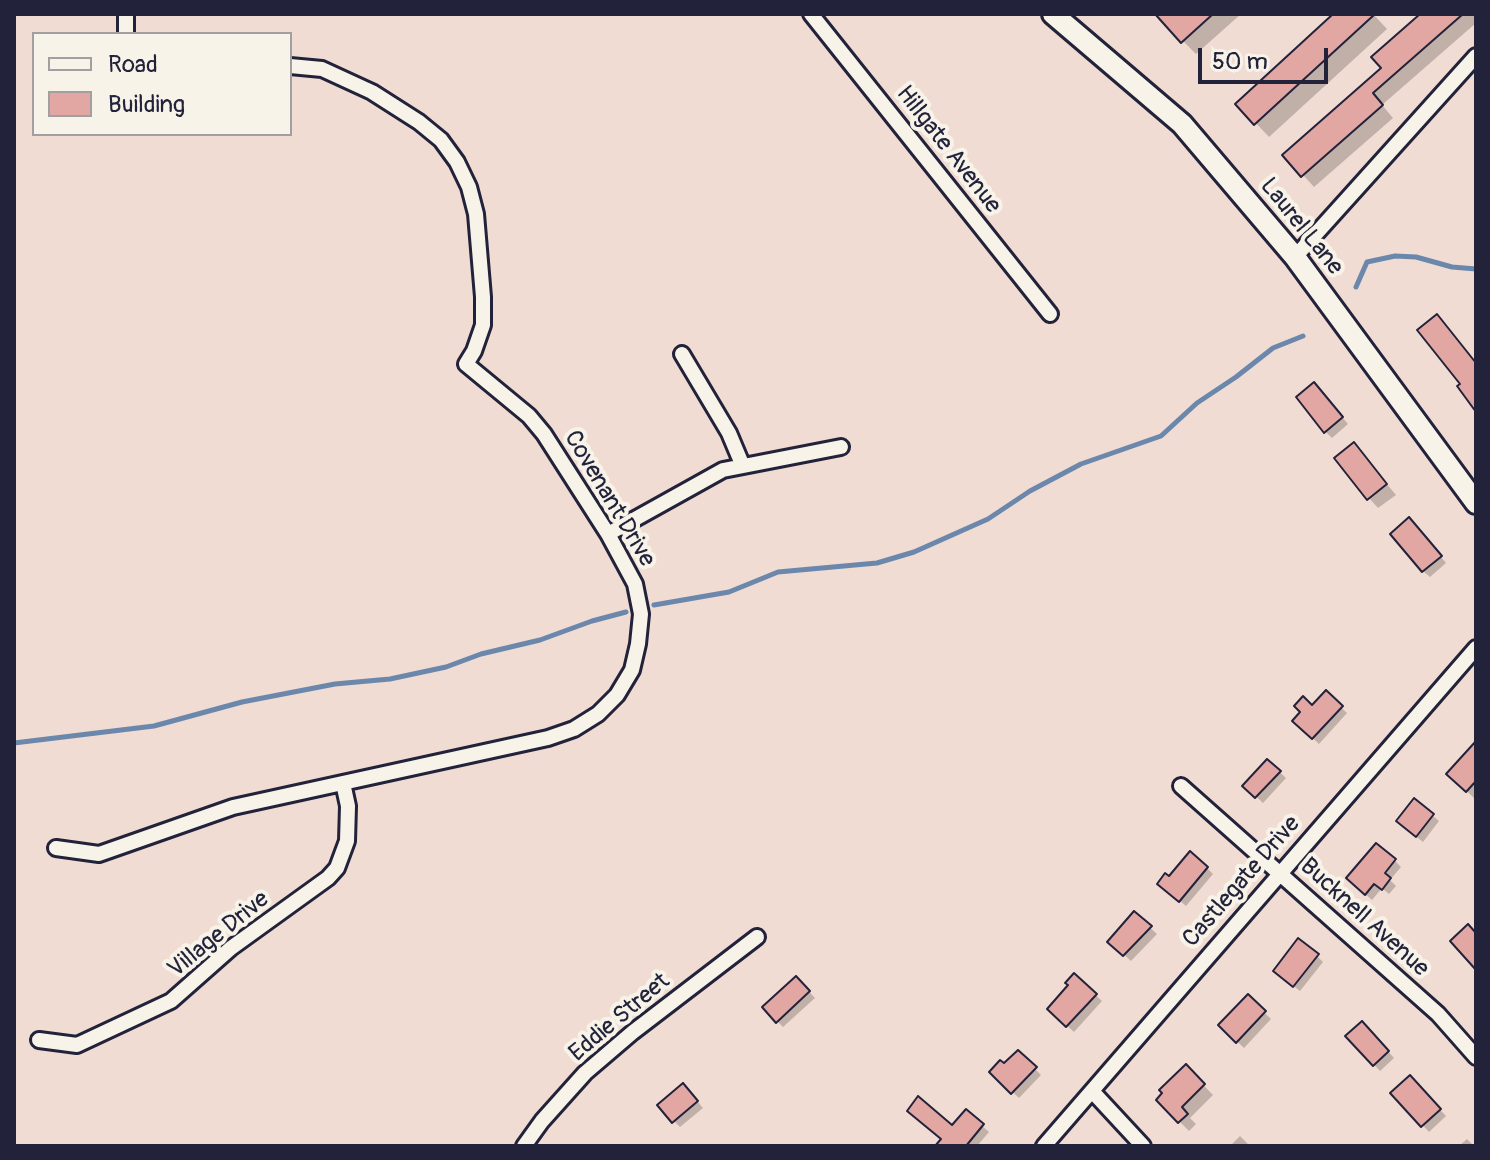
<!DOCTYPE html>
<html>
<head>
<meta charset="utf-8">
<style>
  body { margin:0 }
  #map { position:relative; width:1490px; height:1160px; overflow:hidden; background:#f1dcd3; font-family:Pangolin,sans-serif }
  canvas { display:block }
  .frame { position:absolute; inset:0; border:16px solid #22223b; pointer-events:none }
  .legend { position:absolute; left:32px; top:32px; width:260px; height:104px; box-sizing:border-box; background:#f7f3e8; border:2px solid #a29fa3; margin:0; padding:10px 14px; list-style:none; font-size:24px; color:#22223b }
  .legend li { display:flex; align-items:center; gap:16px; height:40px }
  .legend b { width:40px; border:2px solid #a29fa3 }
  .scale { position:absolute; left:1198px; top:48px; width:130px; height:36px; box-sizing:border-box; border:4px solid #22223b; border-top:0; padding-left:10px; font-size:24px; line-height:28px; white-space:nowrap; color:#22223b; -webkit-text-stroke:6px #f7f3e8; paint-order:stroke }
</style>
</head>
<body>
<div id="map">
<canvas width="1490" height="1160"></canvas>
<div class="frame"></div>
<ul class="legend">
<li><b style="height:10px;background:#f7f3e8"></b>Road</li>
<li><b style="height:22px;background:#e2a7a3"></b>Building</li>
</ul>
<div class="scale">50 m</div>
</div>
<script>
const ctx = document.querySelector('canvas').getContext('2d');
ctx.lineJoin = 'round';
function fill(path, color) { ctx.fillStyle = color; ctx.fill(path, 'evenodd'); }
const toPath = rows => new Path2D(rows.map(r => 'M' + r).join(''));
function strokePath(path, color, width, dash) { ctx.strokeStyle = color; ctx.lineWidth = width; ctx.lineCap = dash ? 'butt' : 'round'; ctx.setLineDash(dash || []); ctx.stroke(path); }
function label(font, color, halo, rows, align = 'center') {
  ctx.font = font + ' Pangolin,sans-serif'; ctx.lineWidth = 8; ctx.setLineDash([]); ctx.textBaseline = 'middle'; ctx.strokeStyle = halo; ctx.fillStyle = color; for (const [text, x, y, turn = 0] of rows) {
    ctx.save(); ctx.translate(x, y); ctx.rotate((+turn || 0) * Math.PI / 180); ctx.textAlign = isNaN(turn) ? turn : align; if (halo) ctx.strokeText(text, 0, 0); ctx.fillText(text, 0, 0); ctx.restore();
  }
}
const shadow = toPath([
  [1170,14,1241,14,1196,54,1183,41],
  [1336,14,1373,14,1387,29,1269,137,1238,104],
  [1423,14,1476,14,1476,23,1382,105,1393,118,1314,187,1285,155,1384,68],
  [1320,391,1348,424,1332,438,1326,432],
  [1354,445,1396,495,1378,508,1369,498],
  [1415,526,1446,563,1430,577,1423,571],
  [1326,693,1347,713,1319,744,1295,721,1312,707],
  [1476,744,1476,800,1449,774],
  [1268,761,1286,778,1263,803,1245,786],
  [1414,800,1439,821,1423,842,1404,827],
  [1395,861,1401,867,1390,880,1396,886,1389,894,1382,888,1372,900,1354,884],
  [1207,868,1213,874,1186,906,1166,889,1170,879],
  [1134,913,1157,934,1131,961,1110,942],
  [1317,956,1323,962,1300,991,1282,977],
  [1074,975,1102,1001,1074,1032,1049,1009,1071,986],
  [796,978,815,998,783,1027,764,1007],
  [1248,997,1271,1019,1244,1048,1220,1025],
  [1362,1023,1394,1058,1380,1071,1348,1036],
  [1018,1052,1041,1075,1019,1098,991,1072,1005,1066],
  [1186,1067,1213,1095,1190,1118,1196,1124,1189,1131,1158,1100],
  [1410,1078,1446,1116,1429,1132,1393,1093],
  [689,1092,703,1108,680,1127,674,1121],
  [966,1112,989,1132,977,1146,944,1146,953,1128],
  [1240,1136,1250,1146,1230,1146],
  [1467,1139,1474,1146,1459,1146]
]);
const stream = toPath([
  [1356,287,1367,262,1395,256,1416,257,1452,267,1476,269],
  [654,605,729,592,778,572,877,563,914,552,988,519,1030,491,1081,464,1161,436,1197,403,1236,377,1273,348,1303,336],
  [14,743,154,726,242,702,335,684,390,679,446,667,481,654,540,640,592,621,626,612]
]);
const building = toPath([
  [1155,14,1213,14,1181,43,1155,14],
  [1333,14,1375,14,1254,125,1235,104,1333,14],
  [1420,14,1463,14,1373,93,1383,105,1301,177,1282,155,1381,68,1371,57,1420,14],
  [1437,314,1476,363,1476,412,1457,386,1460,384,1417,330,1437,314],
  [1314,382,1343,417,1324,433,1296,397,1314,382],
  [1354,442,1387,484,1367,500,1334,458,1354,442],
  [1409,517,1442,556,1422,572,1390,534,1409,517],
  [1326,690,1343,706,1312,739,1292,721,1300,712,1294,706,1303,696,1312,705,1326,690],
  [1476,741,1476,781,1466,792,1446,774,1476,741],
  [1267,759,1281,771,1255,798,1242,786,1267,759],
  [1414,798,1434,814,1416,837,1396,821,1414,798],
  [1376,843,1396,859,1385,873,1391,878,1382,890,1374,884,1365,895,1346,878,1376,843],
  [1190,851,1208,867,1179,902,1157,884,1165,873,1169,876,1190,851],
  [1134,911,1152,926,1123,956,1107,942,1134,911],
  [1468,924,1476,933,1476,970,1450,941,1468,924],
  [1298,938,1319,954,1293,987,1273,971,1298,938],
  [1074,973,1097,994,1066,1027,1047,1009,1068,985,1065,983,1074,973],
  [796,976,810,991,776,1023,762,1007,796,976],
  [1248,994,1266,1011,1236,1043,1218,1025,1248,994],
  [1362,1021,1389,1051,1373,1066,1345,1036,1362,1021],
  [1018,1050,1037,1067,1011,1094,989,1072,1000,1060,1004,1063,1018,1050],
  [1186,1064,1205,1084,1182,1107,1188,1114,1178,1123,1156,1100,1162,1093,1159,1090,1186,1064],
  [1410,1075,1441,1109,1421,1127,1390,1093,1410,1075],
  [683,1083,698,1101,672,1123,657,1105,683,1083],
  [918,1096,952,1125,966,1109,984,1124,966,1146,935,1146,941,1139,907,1111,918,1096]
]);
const street = toPath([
  [811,14,1050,314],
  [126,34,126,14],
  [1295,257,1476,56],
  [682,354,729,433,742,464],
  [608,534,723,470,841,447],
  [1181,786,1438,1014,1476,1057],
  [56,848,99,854,233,807,548,738,574,729,598,714,617,695,632,670,638,644,641,614,635,584,608,534,544,434,529,416,466,364,474,351,483,325,483,297,476,214,469,187,457,162,441,140,419,122,372,92,322,69,290,66],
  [39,1040,77,1045,171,1001,231,948,328,878,337,868,347,841,348,806,343,783],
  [1092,1091,1143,1146],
  [524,1146,542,1121,585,1073,633,1032,757,937],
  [1044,1146,1476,648]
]);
const secondary = toPath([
  [1053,14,1182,124,1295,257,1476,503]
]);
const streetNames = [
  ["Hillgate Avenue",948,150,52],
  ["Laurel Lane",1301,227,51],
  ["Covenant Drive",609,499,59],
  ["Castlegate Drive",1242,882,-49],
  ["Bucknell Avenue",1364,918,42],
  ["Village Drive",219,935,-39],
  ["Eddie Street",620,1018,-40]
];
fill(shadow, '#0003');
strokePath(stream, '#6b88ac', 5);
fill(building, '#e2a7a3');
strokePath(building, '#22223b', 2);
strokePath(street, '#22223b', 20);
strokePath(secondary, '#22223b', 26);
strokePath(street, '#f7f3e8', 14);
strokePath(secondary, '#f7f3e8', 20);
label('24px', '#22223b', '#f7f3e8', streetNames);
</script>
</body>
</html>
